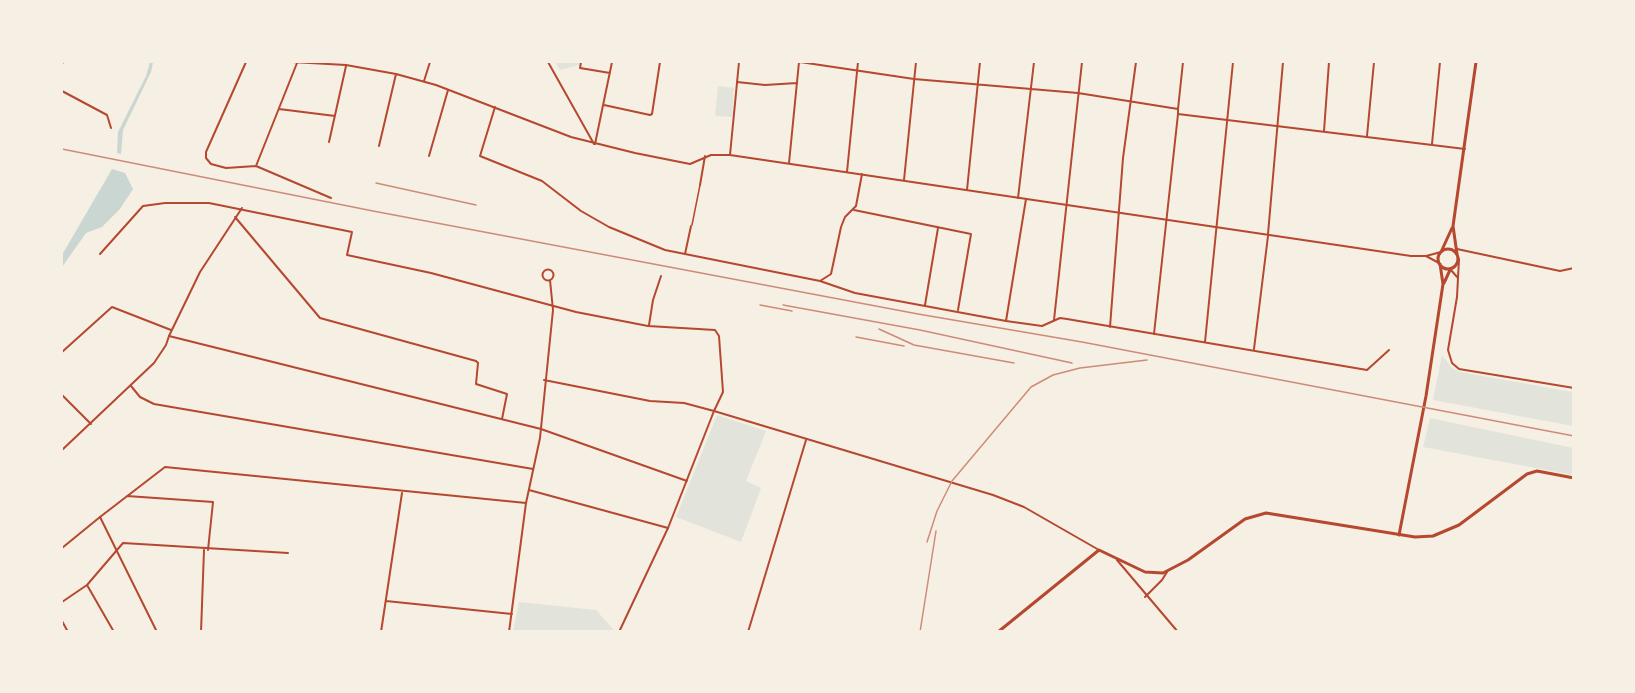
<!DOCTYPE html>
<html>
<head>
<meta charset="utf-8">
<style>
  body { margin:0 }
  #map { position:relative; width:1635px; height:693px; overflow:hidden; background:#f6efe4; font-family:"PT Sans",sans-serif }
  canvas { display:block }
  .frame { position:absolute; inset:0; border:63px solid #f6efe4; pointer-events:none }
</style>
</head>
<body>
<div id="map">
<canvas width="1635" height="693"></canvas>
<div class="frame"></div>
</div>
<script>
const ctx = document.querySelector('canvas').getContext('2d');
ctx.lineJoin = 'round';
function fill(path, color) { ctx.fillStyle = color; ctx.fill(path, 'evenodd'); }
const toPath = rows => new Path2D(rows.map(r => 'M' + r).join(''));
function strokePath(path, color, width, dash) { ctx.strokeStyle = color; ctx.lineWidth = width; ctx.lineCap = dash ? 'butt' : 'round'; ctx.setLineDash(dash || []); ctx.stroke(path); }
const green = toPath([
  [555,62,579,62,579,65,560,70],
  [718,86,734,88,732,117,715,116],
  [1442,355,1452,368,1460,372,1573,392,1573,426,1433,400],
  [717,415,766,431,746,481,761,488,741,542,676,517],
  [1430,418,1573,448,1573,475,1423,447],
  [519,602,596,610,613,629,612,632,513,631]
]);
const water = toPath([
  [150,62,153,62,151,72,123,130,121,154,117,153,118,132,146,76],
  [112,169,125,173,133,189,120,209,102,227,86,233,62,267,62,255]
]);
const pedestrian = toPath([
  [692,225,700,185]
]);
const minor = toPath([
  [246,62,206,152,206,158,211,164,226,168,256,166,331,198],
  [292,62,346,65,396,74,436,85,571,137,635,153,690,164,711,155,730,155],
  [548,62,594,144],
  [581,62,580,68,610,73],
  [800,62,914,79,1078,93,1178,109,1178,114,1465,149],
  [62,64,63,62],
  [424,81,430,62],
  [737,82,765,85,797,83],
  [62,91,107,115,111,128],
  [604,105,650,115,652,114,660,62],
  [495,107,480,156,542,181,581,211,609,227,665,250,820,281,831,274,841,227,845,217,856,206,862,174],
  [279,109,335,116],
  [1178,109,1183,62],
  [1324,131,1329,62],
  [1367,136,1374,62],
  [329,142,346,66],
  [595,144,612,62],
  [1432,144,1440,62],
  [379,146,396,74],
  [429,156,448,90],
  [789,163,799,62],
  [256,166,297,63],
  [847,172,858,62],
  [904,180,916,62],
  [700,185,705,156],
  [967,190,980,62],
  [1018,198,1034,62],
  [854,210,971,234,958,310],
  [235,217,320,318,476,361,478,363,476,384,507,394,502,419],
  [1457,249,1560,271,1574,268],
  [100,254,143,206,165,203,209,203,352,232,347,255,431,273,576,312,648,326,715,330,719,336,723,392,714,411,684,403,650,401,544,380],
  [685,254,691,226],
  '542.5 275a5.5 5.5 0 1 1 11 0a5.5 5.5 0 1 1-11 0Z',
  [820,281,855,293,1006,321,1042,326,1060,318,1067,319,1367,370,1389,350],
  [925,305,938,228],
  [1054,320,1082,62],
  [1006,321,1026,199],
  [649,325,653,300,661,276],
  [1110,327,1123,158,1136,62],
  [1154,334,1178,114],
  [169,336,200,272,242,208],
  [1205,342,1233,62],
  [1254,349,1268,236],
  [62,352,112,307,171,330],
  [131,386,140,397,154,404,533,469],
  [529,490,668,528],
  [127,496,213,502,208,550],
  [100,517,165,467,526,503],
  [1117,560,1178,632],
  [87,585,114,632],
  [1145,597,1162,580,1167,572],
  [386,601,512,614],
  [62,602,87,585,123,543,288,553],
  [62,621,68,632],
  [201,632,204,550],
  [381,632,402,493],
  [509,632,526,503,540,438,553,310,550,280],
  [702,632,706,632],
  [748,632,806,440]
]);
const tertiary = toPath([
  [739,62,730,155,1411,256,1426,256,1441,252],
  [1268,234,1283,62],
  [1426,256,1439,263],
  [1459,259,1457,297,1448,350,1452,363,1459,369,1574,388],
  [1450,269,1458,278],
  [62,395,91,424],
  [62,450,154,363,166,345,169,336,541,429,687,481],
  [62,548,100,517,157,632],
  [619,632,668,528,714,411,993,495,1024,507,1099,550]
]);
const secondary = toPath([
  '1438 259a10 10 0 1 1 20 0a10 10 0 1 1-20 0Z',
  [1441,252,1452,228],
  [1457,254,1453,226,1476,62],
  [1444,283,1450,270],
  [1399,535,1426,396,1443,284,1440,264],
  [998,632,1099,550,1145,572,1163,573,1188,560,1245,519,1266,513,1415,537,1433,536,1459,525,1527,474,1537,471,1574,478]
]);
const rail = toPath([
  [62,149,373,211,918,314,1082,342,1574,436],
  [376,183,476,205],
  [760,305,792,311],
  [783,305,920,330,1072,363],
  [879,329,914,345,1014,363],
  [856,337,904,346],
  [927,542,937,511,952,481,1031,387,1053,375,1080,368,1147,360],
  [920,632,936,531]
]);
fill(green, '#e2e4dc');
fill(water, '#c9d6d2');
strokePath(pedestrian, '#b5482f', 1.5);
strokePath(minor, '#b5482f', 2);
strokePath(tertiary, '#b5482f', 2);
strokePath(secondary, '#b5482f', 3);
strokePath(rail, '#cf8b77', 1.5);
</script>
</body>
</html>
